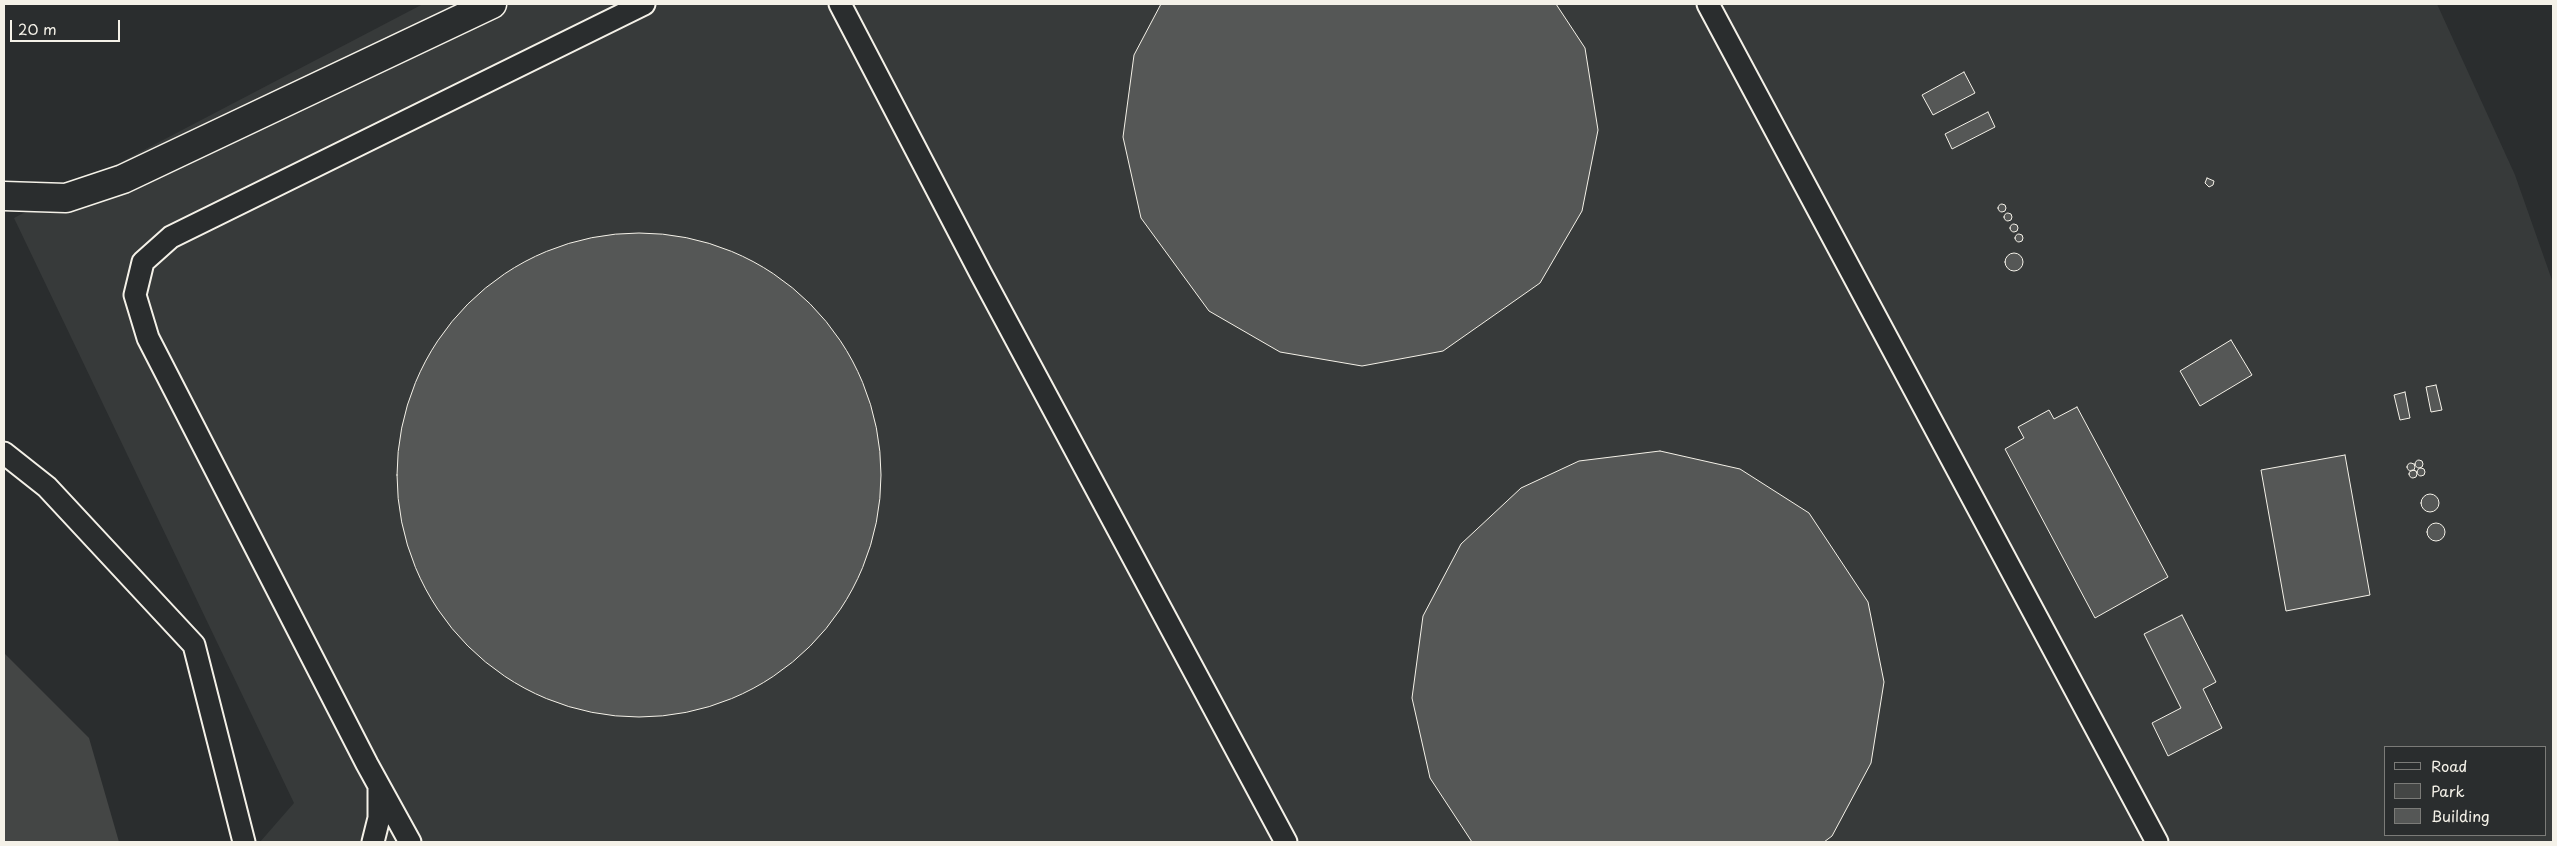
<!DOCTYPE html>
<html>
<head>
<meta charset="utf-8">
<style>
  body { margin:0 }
  #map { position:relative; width:2557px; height:846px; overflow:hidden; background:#2a2d2e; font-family:"Playpen Sans",sans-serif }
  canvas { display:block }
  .frame { position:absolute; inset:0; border:5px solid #f4f1e8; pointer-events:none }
  .legend { position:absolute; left:2384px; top:746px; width:162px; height:90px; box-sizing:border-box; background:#2a2d2e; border:1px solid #7b7b78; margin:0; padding:6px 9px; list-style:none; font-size:15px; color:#f4f1e8 }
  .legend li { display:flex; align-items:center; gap:10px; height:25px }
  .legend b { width:25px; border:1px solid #7b7b78 }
  .scale { position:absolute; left:10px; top:20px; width:110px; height:22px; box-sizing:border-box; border:2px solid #f4f1e8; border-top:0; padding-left:6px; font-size:15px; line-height:18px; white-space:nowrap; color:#f4f1e8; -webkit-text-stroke:4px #2a2d2e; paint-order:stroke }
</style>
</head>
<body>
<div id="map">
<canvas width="2557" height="846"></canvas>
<div class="frame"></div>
<ul class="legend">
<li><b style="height:6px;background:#2a2d2e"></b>Road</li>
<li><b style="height:14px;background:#444645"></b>Park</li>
<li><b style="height:14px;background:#555756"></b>Building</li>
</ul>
<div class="scale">20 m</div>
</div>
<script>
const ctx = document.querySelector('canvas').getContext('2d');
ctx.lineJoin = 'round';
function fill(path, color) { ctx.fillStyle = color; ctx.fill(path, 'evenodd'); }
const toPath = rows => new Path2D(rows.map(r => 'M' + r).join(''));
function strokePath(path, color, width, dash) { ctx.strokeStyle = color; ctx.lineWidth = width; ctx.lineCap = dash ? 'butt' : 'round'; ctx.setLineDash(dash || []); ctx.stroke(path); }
const built = toPath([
  [423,4,2437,4,2515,175,2553,283,2553,842,260,842,294,803,14,218],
  [2386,747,2546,747,2546,835,2386,835]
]);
const green = toPath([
  [4,653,89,738,119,842,4,842]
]);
const building = toPath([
  [1161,4,1556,4,1585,48,1598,130,1582,211,1540,283,1443,351,1362,366,1280,352,1209,311,1141,218,1123,137,1134,55,1161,4],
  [1964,72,1975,93,1933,115,1922,95,1964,72],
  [1988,112,1995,127,1952,149,1945,134,1988,112],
  [2207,178,2214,181,2213,185,2209,187,2205,183,2207,178],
  '1998 208a4 4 0 1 1 8 0a4 4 0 1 1-8 0Z',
  '2004 217a4 4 0 1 1 8 0a4 4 0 1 1-8 0Z',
  '2010 228a4 4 0 1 1 8 0a4 4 0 1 1-8 0Z',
  '397 475a242 242 0 1 1 484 0a242 242 0 1 1-484 0Z',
  '2015 238a4 4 0 1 1 8 0a4 4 0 1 1-8 0Z',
  '2005 262a9 9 0 1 1 18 0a9 9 0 1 1-18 0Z',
  [2231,340,2252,375,2200,406,2180,371,2231,340],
  [2436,385,2442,410,2431,412,2426,387,2436,385],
  [2405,392,2410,418,2400,420,2394,395,2405,392],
  [2077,407,2168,577,2095,618,2005,449,2024,438,2018,427,2049,410,2054,419,2077,407],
  [1660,451,1740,469,1809,513,1868,602,1884,682,1871,763,1832,836,1824,842,1472,842,1430,778,1412,698,1423,616,1461,544,1521,488,1579,461,1660,451],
  [2345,455,2370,595,2286,611,2261,470,2345,455],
  '2415 464a4 4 0 1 1 8 0a4 4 0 1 1-8 0Z',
  '2407 467a4 4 0 1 1 8 0a4 4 0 1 1-8 0Z',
  '2417 472a4 4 0 1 1 8 0a4 4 0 1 1-8 0Z',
  '2409 474a4 4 0 1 1 8 0a4 4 0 1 1-8 0Z',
  '2421 503a9 9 0 1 1 18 0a9 9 0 1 1-18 0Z',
  '2427 532a9 9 0 1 1 18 0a9 9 0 1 1-18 0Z',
  [2182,615,2216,682,2203,689,2222,728,2168,756,2152,723,2181,708,2144,634,2182,615]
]);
const lane = toPath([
  [840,4,981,274,1286,842],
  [1708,4,2157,842],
  [4,453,47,487,194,645,244,842],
  [373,842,379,818,379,789],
  [410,842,367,764,148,338,135,295,143,262,171,237,644,4]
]);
const street = toPath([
  [4,196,66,198,123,179,492,4]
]);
fill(built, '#373a3a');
fill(green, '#444645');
fill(building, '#555756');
strokePath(building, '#f4f1e8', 1);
strokePath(lane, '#f4f1e8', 25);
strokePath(street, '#f4f1e8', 31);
strokePath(lane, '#2a2d2e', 21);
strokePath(street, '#2a2d2e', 28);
</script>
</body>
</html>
